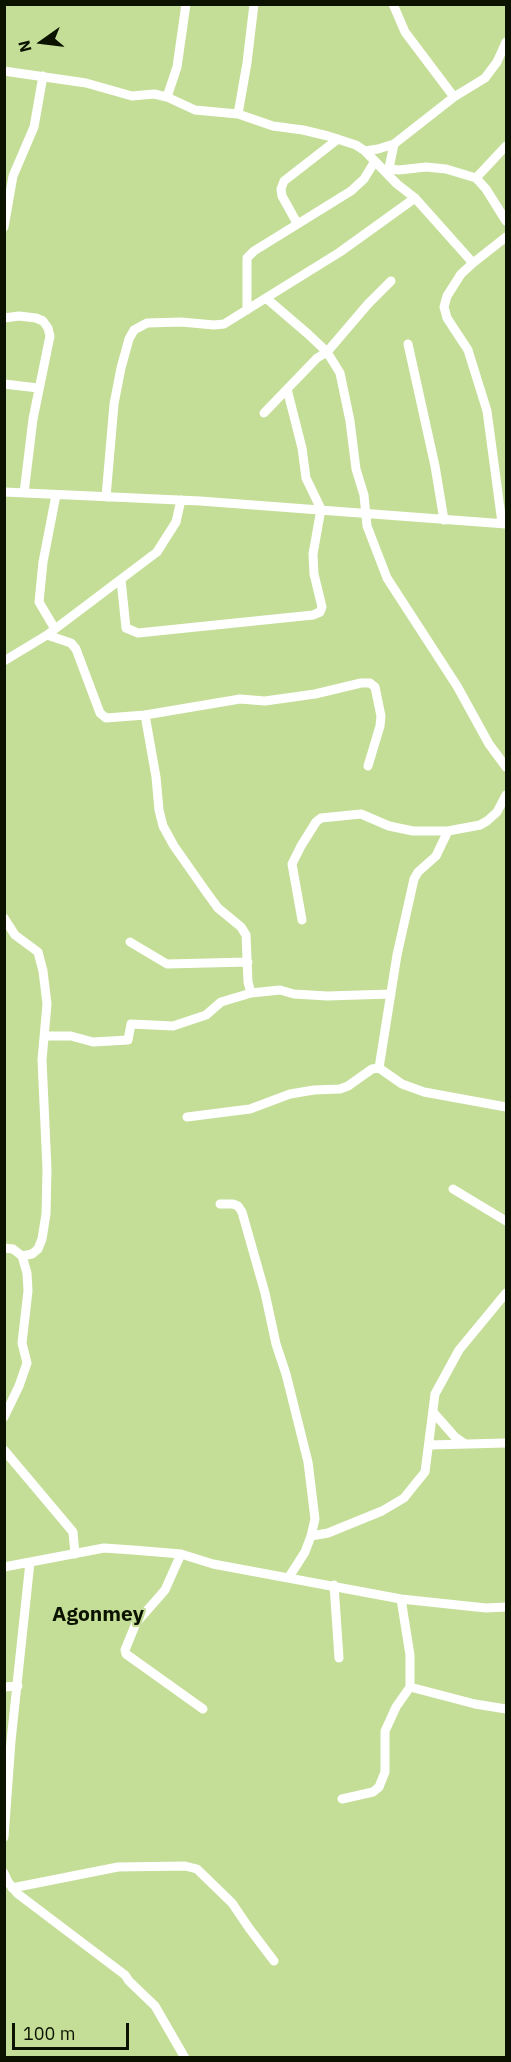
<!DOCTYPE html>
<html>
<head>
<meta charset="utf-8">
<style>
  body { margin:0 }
  #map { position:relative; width:511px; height:2062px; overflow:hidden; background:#c4de97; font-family:"IBM Plex Sans",sans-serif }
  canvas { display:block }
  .frame { position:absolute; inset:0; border:6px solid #0b1300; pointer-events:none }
  .north { position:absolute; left:12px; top:12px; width:60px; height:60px; -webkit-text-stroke:4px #c4de97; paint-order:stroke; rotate:256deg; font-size:16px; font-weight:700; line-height:24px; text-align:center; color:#0b1300 }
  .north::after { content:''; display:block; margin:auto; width:21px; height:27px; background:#0b1300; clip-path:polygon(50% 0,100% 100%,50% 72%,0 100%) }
  .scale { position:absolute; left:12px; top:2023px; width:117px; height:27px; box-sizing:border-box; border:3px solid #0b1300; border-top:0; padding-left:8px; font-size:18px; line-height:21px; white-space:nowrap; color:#0b1300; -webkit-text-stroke:4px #c4de97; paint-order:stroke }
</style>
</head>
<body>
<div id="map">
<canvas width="511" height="2062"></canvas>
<div class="frame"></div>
<div class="north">N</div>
<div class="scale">100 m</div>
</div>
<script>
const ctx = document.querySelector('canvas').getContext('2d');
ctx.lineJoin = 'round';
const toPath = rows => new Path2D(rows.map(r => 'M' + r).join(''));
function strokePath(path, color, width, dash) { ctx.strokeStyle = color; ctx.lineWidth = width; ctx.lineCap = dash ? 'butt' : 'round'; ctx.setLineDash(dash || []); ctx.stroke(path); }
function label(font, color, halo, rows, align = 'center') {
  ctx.font = font + ' "IBM Plex Sans",sans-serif'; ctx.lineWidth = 4.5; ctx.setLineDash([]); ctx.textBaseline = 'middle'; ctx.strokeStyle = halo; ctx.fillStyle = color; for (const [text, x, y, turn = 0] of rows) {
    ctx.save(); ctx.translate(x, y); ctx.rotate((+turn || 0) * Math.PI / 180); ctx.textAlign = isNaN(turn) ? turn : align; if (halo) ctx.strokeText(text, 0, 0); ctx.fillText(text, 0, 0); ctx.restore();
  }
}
const minor = toPath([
  [4,71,86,83,132,96,154,94,167,97,195,110,238,114,273,126,303,130,328,136,356,145,365,151,397,184,415,198,473,263,506,237],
  [167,97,177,67,186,4],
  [454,97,485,78,497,62,506,42],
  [238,114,247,63,254,4],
  [365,151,378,149,394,144,454,97,405,32,393,4],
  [390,169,399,170,426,167,446,169,476,178,486,189,506,221],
  [388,173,394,144],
  [476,178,506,146],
  [297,223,282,196,281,189,284,181,338,139],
  [4,227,13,176,34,127,43,76],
  [473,263,461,274,447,296,444,307,447,318,468,350,487,411,502,523],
  [391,281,368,304,327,352,340,373,350,421,356,469,364,495,367,526,387,578,457,686,489,744,506,767],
  [247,310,247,258,254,251,351,191,364,179,375,161],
  [4,318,19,316,36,318,43,321,48,328,50,336,33,419,24,493],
  [408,344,435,466,444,520],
  [4,384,38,388],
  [264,413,317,358,327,352,308,334,266,298],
  [4,492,200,501,506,524],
  [106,497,114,404,121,368,129,339,134,330,147,323,181,322,214,325,224,324,340,252,415,198],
  [121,580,126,628,138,633,313,615,320,612,322,607,314,574,313,554,321,509,306,478,302,448,287,389],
  [55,629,39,602,43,562,56,495],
  [47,635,71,643,76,649,100,713,106,718,145,715,240,699,265,701,315,694,361,683,370,683,375,687,381,716,380,726,368,766],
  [4,661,47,635,157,552,176,522,181,500],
  [145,715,156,777,159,810,163,826,174,846,207,893,218,908,241,927,246,935,248,982,251,993,280,990,294,994,327,996,391,994],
  [448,831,436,856,418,872,414,879,397,955,379,1068,402,1084,424,1092,506,1107],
  [4,918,15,935,38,952,43,971,47,1004,42,1060,47,1169,46,1214,42,1239,38,1249,32,1254,22,1256],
  [302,920,292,864,301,846,316,822,321,818,361,814,389,826,413,831,448,831,480,825,487,821,497,812,506,795],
  [130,942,167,964,248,962],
  [45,1036,71,1036,93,1042,128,1040,131,1024,173,1026,206,1015,221,1002,251,993],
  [187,1117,250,1109,290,1094,314,1090,340,1089,348,1086,372,1069,379,1068],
  [453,1189,506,1221],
  [220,1204,233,1204,238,1206,242,1212,265,1293,276,1344,286,1374,308,1462,315,1519,311,1536],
  [4,1248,13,1249,22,1256,27,1273,28,1291,22,1343,27,1363,19,1386,4,1417],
  [433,1412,455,1437,465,1444],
  [429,1445,506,1443],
  [4,1450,73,1532,75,1554],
  [181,1554,165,1590,136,1623,125,1650,126,1654,203,1709],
  [4,1567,104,1548,133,1550,181,1554,213,1564,401,1599,486,1608,506,1607],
  [289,1577,305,1552,311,1536,328,1533,382,1511,404,1498,416,1483,425,1472,435,1394,459,1350,506,1293],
  [334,1585,339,1658],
  [4,1687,18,1686],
  [410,1687,475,1704,506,1709],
  [342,1799,373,1792,379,1787,385,1772,385,1731,396,1707,410,1687,410,1655,401,1599],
  [4,1837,11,1741,30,1562],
  [4,1873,8,1882,18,1894,125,1975,129,1981,155,2006,185,2058],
  [12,1888,118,1867,185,1866,197,1869,232,1903,249,1928,274,1961]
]);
const quarterNames = [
  ["Agonmey",98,1615]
];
strokePath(minor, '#fff', 9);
label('bold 21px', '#0b1300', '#c4de97', quarterNames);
</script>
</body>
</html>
